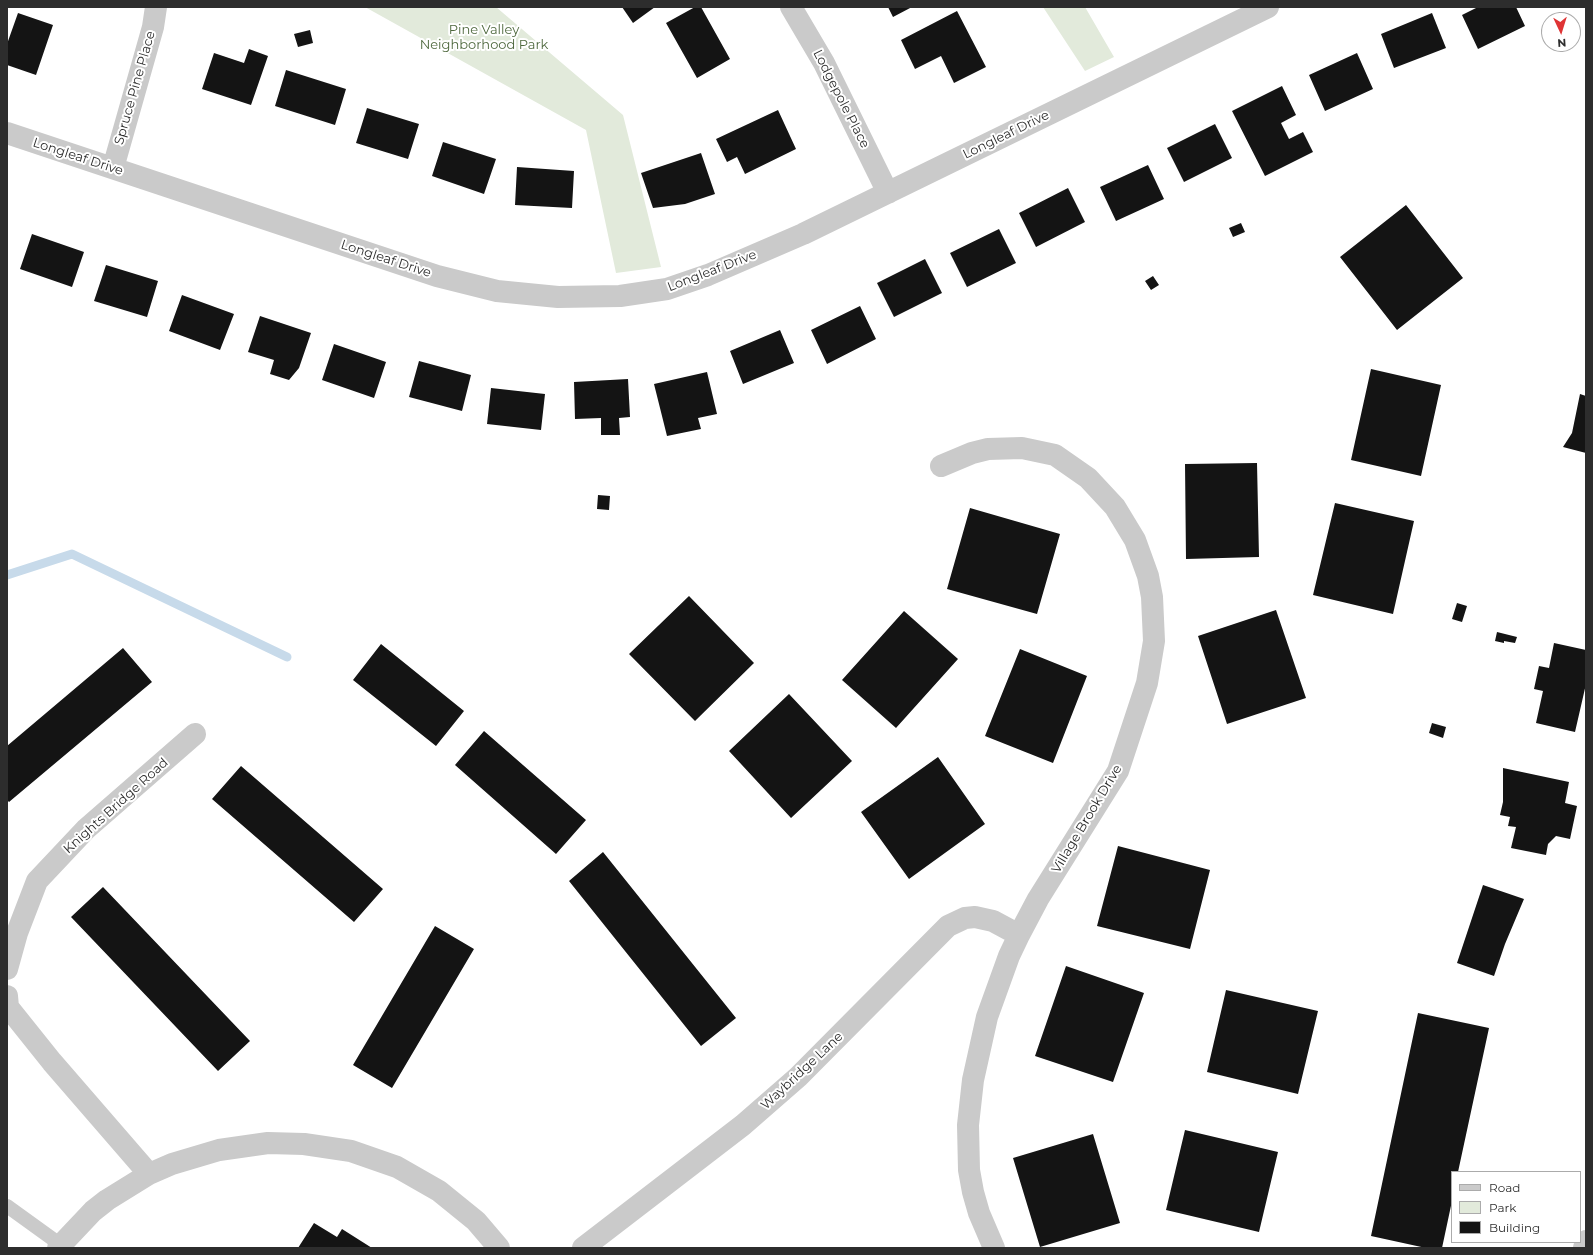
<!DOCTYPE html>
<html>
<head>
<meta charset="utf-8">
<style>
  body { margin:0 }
  #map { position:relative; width:1593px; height:1255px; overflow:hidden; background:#fff; font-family:Montserrat,sans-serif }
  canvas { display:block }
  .frame { position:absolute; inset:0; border:8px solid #2d2d2d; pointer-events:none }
  .legend { position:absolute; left:1451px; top:1171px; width:130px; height:72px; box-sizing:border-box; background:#fff; border:1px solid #ababab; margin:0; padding:5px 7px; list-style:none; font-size:12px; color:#2d2d2d }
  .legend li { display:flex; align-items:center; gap:8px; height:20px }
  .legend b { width:20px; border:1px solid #ababab }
  .north { position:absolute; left:1541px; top:12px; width:40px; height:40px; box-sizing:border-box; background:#fff; border:1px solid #ababab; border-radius:50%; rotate:176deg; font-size:11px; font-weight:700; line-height:16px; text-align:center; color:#2d2d2d }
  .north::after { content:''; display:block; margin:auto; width:14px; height:18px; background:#df3435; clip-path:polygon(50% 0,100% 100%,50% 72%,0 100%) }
</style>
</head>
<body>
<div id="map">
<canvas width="1593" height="1255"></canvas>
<div class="frame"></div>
<ul class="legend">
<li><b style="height:5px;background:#cacaca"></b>Road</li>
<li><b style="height:11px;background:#e2eadb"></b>Park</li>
<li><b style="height:11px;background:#141414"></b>Building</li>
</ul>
<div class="north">N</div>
</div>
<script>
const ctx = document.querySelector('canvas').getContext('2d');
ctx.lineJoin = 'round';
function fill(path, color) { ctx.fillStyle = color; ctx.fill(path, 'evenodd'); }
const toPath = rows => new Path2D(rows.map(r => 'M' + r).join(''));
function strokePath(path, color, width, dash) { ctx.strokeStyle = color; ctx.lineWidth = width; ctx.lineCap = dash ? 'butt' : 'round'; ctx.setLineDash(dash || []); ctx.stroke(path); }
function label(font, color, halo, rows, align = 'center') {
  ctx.font = font + ' Montserrat,sans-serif'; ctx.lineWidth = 4; ctx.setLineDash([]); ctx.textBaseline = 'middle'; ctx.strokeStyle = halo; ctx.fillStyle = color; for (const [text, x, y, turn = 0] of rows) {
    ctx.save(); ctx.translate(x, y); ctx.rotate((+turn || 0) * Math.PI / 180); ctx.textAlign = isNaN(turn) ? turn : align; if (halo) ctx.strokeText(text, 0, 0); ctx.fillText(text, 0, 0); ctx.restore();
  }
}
const green = toPath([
  [365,7,496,7,623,115,661,267,616,273,586,130],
  [1043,7,1085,7,1114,57,1085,71]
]);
const stream = toPath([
  [7,575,72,554,287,657]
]);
const building = toPath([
  [622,7,655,7,633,23],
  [695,7,701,7,730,59,697,78,666,23],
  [888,7,912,7,893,17],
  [1478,7,1516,7,1525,26,1478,49,1462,15],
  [957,11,986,67,954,83,941,56,915,69,901,40],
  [18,13,53,25,36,75,7,65,7,44],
  [1432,13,1446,48,1394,68,1381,34],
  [310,30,313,43,298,47,294,34],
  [249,49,268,56,251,105,202,89,214,53,244,63],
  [1357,53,1373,89,1325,111,1309,75],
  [286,70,346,89,335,125,275,106],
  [1282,86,1296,115,1281,123,1289,139,1303,132,1313,152,1265,176,1232,111],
  [367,108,419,124,408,159,356,143],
  [778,110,796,149,745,174,737,157,727,162,716,139],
  [1215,124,1232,158,1184,182,1167,148],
  [443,142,496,159,484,194,432,176],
  [701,153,715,194,685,204,653,208,641,173],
  [1148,165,1164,199,1116,221,1100,187],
  [517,167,574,171,572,208,515,205],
  [1068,188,1085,222,1036,247,1019,213],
  [1406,205,1463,278,1397,330,1340,257],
  [1241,223,1245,232,1233,237,1229,228],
  [999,229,1016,263,967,287,950,253],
  [32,234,84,252,72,287,20,269],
  [925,259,942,293,894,317,877,283],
  [106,265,158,281,147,317,94,301],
  [1153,276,1159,285,1151,290,1145,281],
  [182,295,234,314,220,350,169,331],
  [860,306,876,339,827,364,811,330],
  [260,316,311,333,299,368,289,380,270,374,274,360,248,352],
  [780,330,794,363,743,384,730,351],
  [334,344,386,362,374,398,322,380],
  [419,361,471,375,462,411,409,397],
  [1371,369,1441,385,1421,476,1351,460],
  [707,372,717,414,698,418,701,429,667,436,654,384],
  [628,379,630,417,619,418,620,435,601,435,601,418,575,419,574,382],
  [491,388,545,394,541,430,487,424],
  [1580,394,1586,396,1586,453,1563,447,1572,433],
  [1257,463,1259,557,1186,559,1185,464],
  [598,495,610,496,609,510,597,509],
  [1335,503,1414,521,1393,614,1313,595],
  [970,508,1060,534,1037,614,947,589],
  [689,596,754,663,695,721,629,654],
  [1457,603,1467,606,1462,622,1452,619],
  [1276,610,1306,698,1227,724,1198,636],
  [904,611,958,659,896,728,842,680],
  [1497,632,1517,637,1515,643,1504,641,1504,643,1495,641],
  [1554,643,1586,650,1586,684,1575,732,1536,723,1543,691,1534,689,1539,666,1549,668],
  [381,644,464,711,436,746,353,680],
  [123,648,152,682,9,802,7,800,7,746],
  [1020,649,1087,676,1053,763,985,736],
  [789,694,852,761,791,818,729,751],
  [1432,723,1446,727,1443,738,1429,733],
  [484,731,586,820,556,854,455,765],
  [938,757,985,824,909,879,861,812],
  [241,766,383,889,354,922,212,799],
  [1503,768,1569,782,1565,803,1577,806,1570,839,1556,836,1548,844,1546,855,1511,848,1516,827,1508,826,1510,817,1500,815,1503,802],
  [1118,846,1210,870,1190,949,1097,926],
  [603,852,736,1018,701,1046,569,881],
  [1483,885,1524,899,1505,944,1494,976,1457,963],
  [103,887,250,1041,218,1071,71,917],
  [435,926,474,949,392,1088,353,1065],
  [1066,966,1144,993,1113,1082,1035,1056],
  [1226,990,1318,1011,1298,1094,1207,1072],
  [1418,1013,1489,1028,1458,1172,1452,1172,1452,1201,1442,1248,1426,1248,1371,1236],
  [1185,1130,1278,1152,1259,1232,1166,1210],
  [1093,1134,1120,1223,1040,1247,1013,1158],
  [314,1223,337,1237,342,1229,372,1248,298,1248]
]);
const lane = toPath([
  [7,1206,61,1245]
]);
const street = toPath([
  [791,7,824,63,888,193],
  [7,133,437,276,497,291,558,297,620,296,667,289,708,275,803,234,1268,7],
  [113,168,153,27,156,7],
  [941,466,972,453,988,449,1022,448,1055,455,1088,478,1115,507,1135,540,1148,576,1152,597,1154,641,1147,683,1118,771,1038,899,1019,935,1009,956,987,1017,973,1080,968,1125,969,1170,973,1192,979,1213,994,1248],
  [7,969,17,933,37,881,86,829,195,734],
  [7,996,8,1007,52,1062,149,1174],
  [58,1248,93,1211,107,1200,149,1174,172,1164,219,1150,268,1143,304,1144,351,1151,397,1167,439,1191,476,1221,499,1248],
  [583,1248,743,1125,798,1077,948,926,965,918,975,917,993,921,1019,935],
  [1584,1248,1586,1241]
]);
const parkNames = [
  ["Pine Valley",484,30],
  ["Neighborhood Park",484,45]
];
const streetNames = [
  ["Spruce Pine Place",135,88,-74],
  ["Lodgepole Place",841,99,63],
  ["Longleaf Drive",1006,135,-26],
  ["Longleaf Drive",78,157,18],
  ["Longleaf Drive",386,259,18],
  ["Longleaf Drive",712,271,-21],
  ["Knights Bridge Road",116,806,-42],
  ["Village Brook Drive",1087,819,-59],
  ["Waybridge Lane",802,1071,-43]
];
fill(green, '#e2eadb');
strokePath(stream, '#c7daea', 9);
fill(building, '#141414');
strokePath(lane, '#cacaca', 14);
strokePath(street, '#cacaca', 22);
label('13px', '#4d673c', '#fff', parkNames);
label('13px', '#2d2d2d', '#fff', streetNames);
</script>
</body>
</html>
